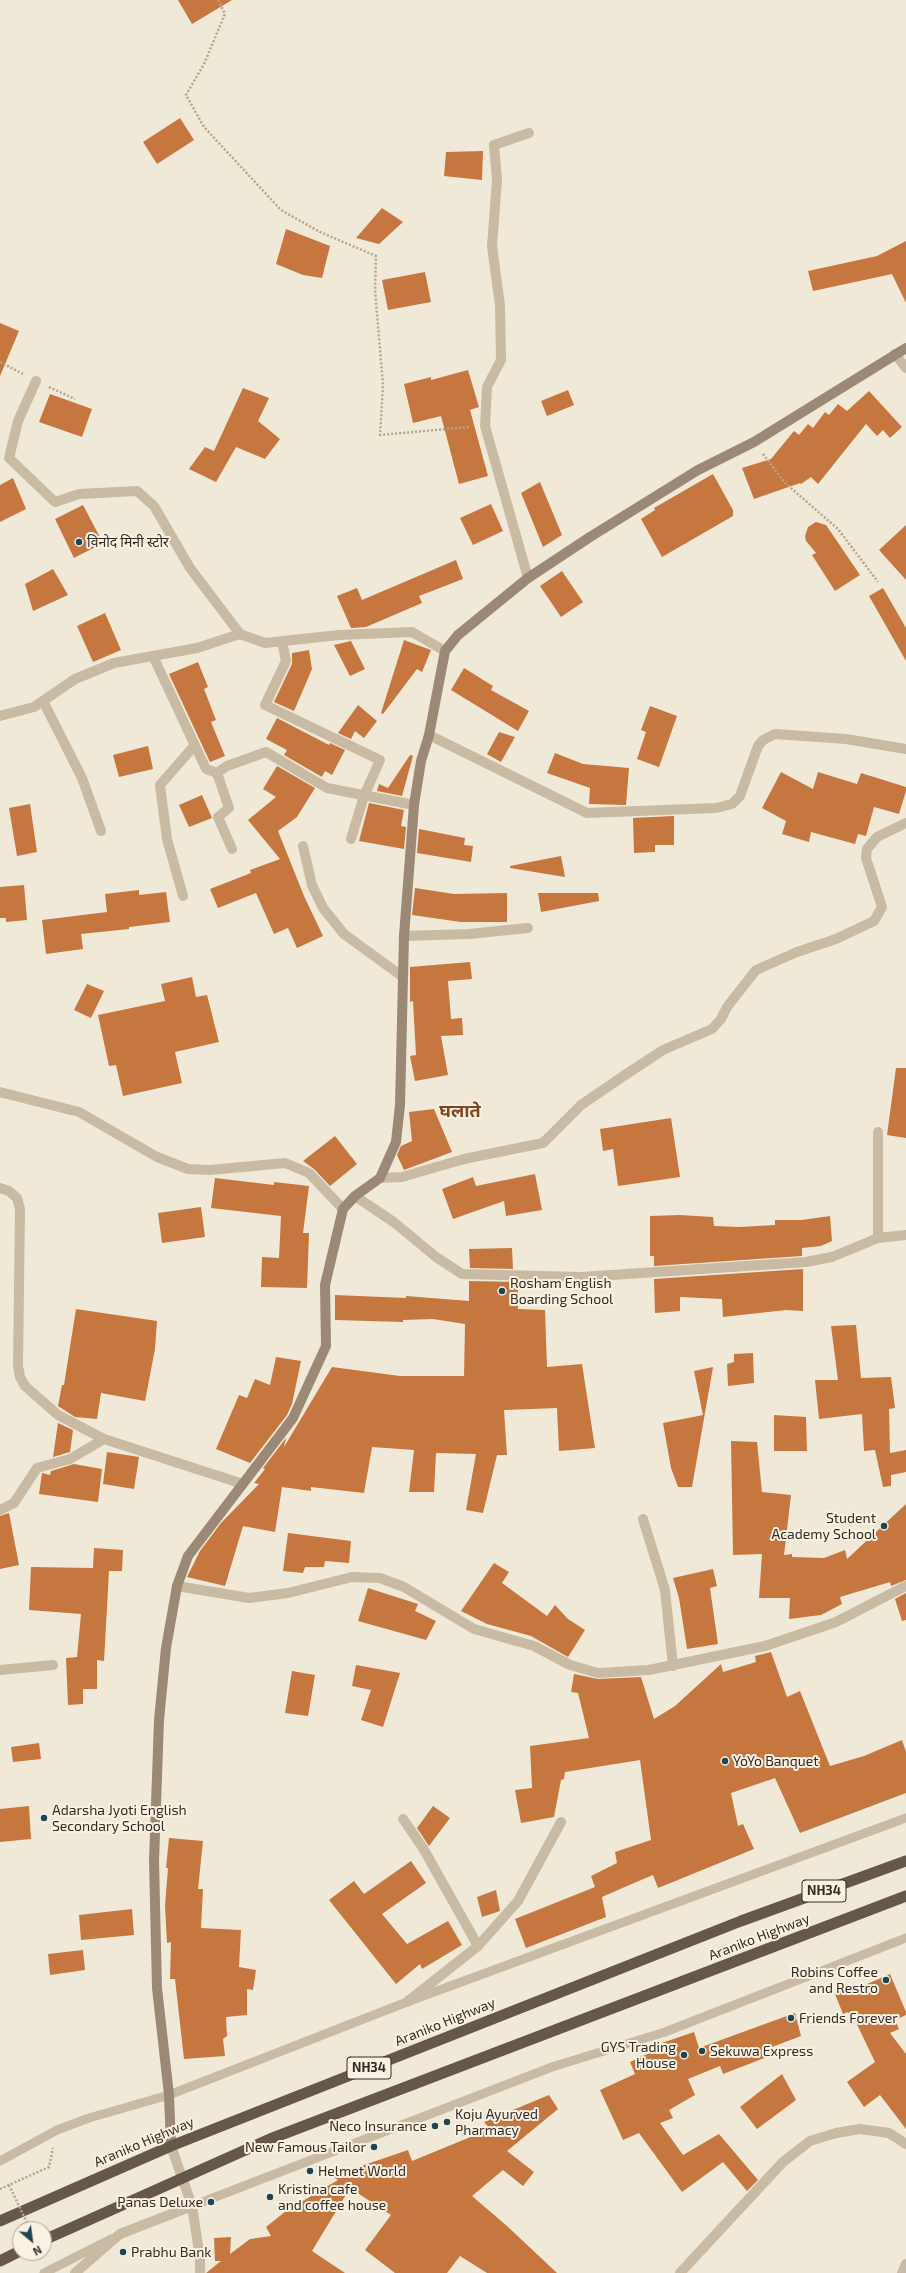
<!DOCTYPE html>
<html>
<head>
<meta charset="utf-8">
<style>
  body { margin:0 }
  #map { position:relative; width:906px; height:2273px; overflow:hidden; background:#f1e9d7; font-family:"Exo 2",sans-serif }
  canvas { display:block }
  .north { position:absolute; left:12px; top:2221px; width:40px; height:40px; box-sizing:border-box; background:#f9f2e3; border:1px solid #aaa397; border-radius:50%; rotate:151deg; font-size:11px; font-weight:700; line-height:16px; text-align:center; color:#332c25 }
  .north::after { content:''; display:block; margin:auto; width:14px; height:18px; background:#1b4754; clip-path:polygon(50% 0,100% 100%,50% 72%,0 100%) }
</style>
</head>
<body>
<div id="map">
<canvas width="906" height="2273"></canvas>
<div class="north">N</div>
</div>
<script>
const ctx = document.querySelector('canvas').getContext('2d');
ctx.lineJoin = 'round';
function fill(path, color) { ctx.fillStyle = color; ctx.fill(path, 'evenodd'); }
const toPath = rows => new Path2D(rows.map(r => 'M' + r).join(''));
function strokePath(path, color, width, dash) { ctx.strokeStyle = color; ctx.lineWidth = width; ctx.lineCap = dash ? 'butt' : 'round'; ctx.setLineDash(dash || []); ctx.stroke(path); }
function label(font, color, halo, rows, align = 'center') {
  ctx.font = font + ' "Exo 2","Noto Sans Devanagari",sans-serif'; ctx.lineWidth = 4; ctx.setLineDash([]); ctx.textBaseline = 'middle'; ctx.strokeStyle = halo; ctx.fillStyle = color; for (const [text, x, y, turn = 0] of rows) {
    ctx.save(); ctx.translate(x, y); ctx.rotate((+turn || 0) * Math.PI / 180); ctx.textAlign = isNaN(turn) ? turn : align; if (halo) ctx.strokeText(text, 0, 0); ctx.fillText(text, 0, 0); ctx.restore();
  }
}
const building = toPath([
  [178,0,232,0,192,24],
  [180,118,194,140,157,164,143,142],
  [483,151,482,180,444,176,446,152],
  [382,208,403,222,379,244,356,238],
  [286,229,330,246,322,278,303,275,276,264],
  [906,241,906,303,892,274,813,291,808,271,877,256],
  [425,272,431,302,388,310,382,280],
  [0,323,19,331,0,376],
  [468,370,479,407,470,410,488,476,459,484,441,416,413,423,404,384,431,377,431,380],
  [243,388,269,398,258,421,280,439,265,459,236,447,216,482,189,469,205,447,214,451],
  [568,390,574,405,547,416,541,401],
  [869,391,902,427,890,438,883,430,877,436,866,424,818,484,811,477,801,484,800,483,754,499,742,468,771,459,794,431,799,435,808,424,813,428,825,412,829,415,838,404,847,411],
  [50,394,92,409,82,437,39,422],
  [713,474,733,510,733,516,662,557,641,519,655,510,654,508],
  [13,478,26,509,0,522,0,485],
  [540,482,562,535,543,547,521,493],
  [491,504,503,531,473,545,460,518],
  [83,505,103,543,74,558,55,519],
  [816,522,826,525,860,575,835,591,812,555,816,553,806,541,805,536,808,527],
  [906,525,906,580,879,550],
  [456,560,463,579,419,596,422,603,366,627,351,628,337,596,357,588,362,600],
  [53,569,68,595,33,611,25,584],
  [562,571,583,602,561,617,540,586],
  [883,588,906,628,906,661,869,596],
  [105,613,121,650,93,662,77,626],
  [404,640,431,650,422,672,417,669,383,714,381,713],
  [351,641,365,669,350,676,334,645],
  [309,650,312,669,294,711,274,702,292,664,292,653],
  [198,662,208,687,204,689,216,720,211,722,225,756,210,762,169,674],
  [464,668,493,686,491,690,529,711,518,731,451,690],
  [358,705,377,721,364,738,355,731,351,739,338,733],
  [650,706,677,716,659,767,637,759,646,732,641,730],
  [277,718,329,745,330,743,345,750,332,775,325,771,322,777,284,755,287,750,266,739],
  [499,732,515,737,501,762,487,754],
  [148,746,153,769,119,777,113,755],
  [555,753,583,764,629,768,626,805,589,804,590,788,547,773],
  [410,755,413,756,402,796,377,791,379,784,388,788],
  [277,766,315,788,297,817,278,831,304,896,323,936,297,948,288,928,274,934,256,893,218,908,210,889,251,873,250,870,280,859,248,820,276,797,263,789],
  [781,772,813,789,818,772,857,784,861,773,906,787,906,791,899,814,874,807,866,836,858,834,855,844,811,832,809,842,782,834,786,821,762,808],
  [202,795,212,818,189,827,179,805],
  [369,803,404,810,401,826,406,827,404,849,359,841],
  [30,804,37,852,17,856,9,808],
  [674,816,674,845,655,845,655,852,634,853,633,818],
  [419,829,465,838,464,845,473,846,471,862,417,853],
  [561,856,565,877,510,868,510,866],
  [24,885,27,920,6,922,6,918,0,918,0,887],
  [415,888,454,894,507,893,507,922,461,922,412,915],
  [139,890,139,895,166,892,170,922,129,927,129,929,81,934,83,949,46,954,42,920,107,912,105,894],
  [538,893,598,893,599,901,541,912],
  [470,962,472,979,448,981,451,1019,462,1018,463,1035,441,1036,448,1075,415,1081,410,1056,416,1055,413,1001,410,1002,410,967],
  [192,977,196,997,207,995,219,1042,175,1052,182,1083,123,1096,116,1065,109,1066,98,1015,165,1001,161,984],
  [87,984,104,991,91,1018,74,1010],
  [896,1068,906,1068,906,1138,887,1135],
  [434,1109,452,1152,404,1170,397,1155,401,1146,412,1141,409,1112],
  [671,1118,680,1177,618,1186,613,1149,603,1151,600,1129],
  [335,1136,357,1164,330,1186,314,1169,303,1161],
  [535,1174,542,1210,506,1216,504,1201,453,1219,442,1189,473,1177,476,1186],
  [215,1178,274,1185,274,1182,309,1186,303,1233,309,1233,307,1288,261,1287,262,1257,279,1258,281,1216,211,1208],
  [201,1207,205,1237,162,1243,158,1213],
  [680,1215,713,1217,714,1226,739,1227,775,1225,775,1220,802,1220,830,1216,832,1241,821,1246,802,1248,802,1256,654,1266,654,1256,650,1256,650,1216],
  [512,1248,513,1269,470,1268,469,1249],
  [803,1269,803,1311,786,1310,723,1317,722,1299,680,1297,680,1311,655,1313,654,1279],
  [469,1281,518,1282,518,1309,545,1310,547,1367,582,1364,595,1448,559,1451,557,1408,504,1410,507,1455,497,1455,483,1513,466,1510,476,1454,436,1453,434,1492,409,1492,414,1450,372,1447,364,1493,311,1487,311,1491,282,1487,275,1532,243,1526,225,1586,187,1577,200,1551,221,1523,259,1484,254,1483,265,1469,263,1468,286,1438,284,1447,332,1367,400,1376,464,1376,465,1324,433,1319,403,1320,403,1322,335,1320,335,1295,406,1298,406,1296,469,1301],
  [76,1309,157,1321,155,1349,145,1401,101,1393,97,1419,75,1417,58,1406,62,1385,64,1385],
  [856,1325,861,1378,891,1377,895,1408,889,1409,890,1453,906,1450,906,1472,891,1475,891,1486,883,1487,875,1450,864,1451,862,1414,819,1419,815,1380,838,1380,831,1326],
  [753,1353,754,1383,728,1386,727,1364,734,1362,734,1354],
  [276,1357,301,1361,292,1404,287,1415,250,1463,216,1449,239,1395,247,1398,255,1379,270,1385],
  [713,1367,692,1487,678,1487,671,1468,663,1423,703,1415,694,1371],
  [774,1415,806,1417,807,1451,774,1451],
  [58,1423,73,1430,70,1452,53,1457],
  [731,1441,757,1442,762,1492,791,1495,784,1555,792,1554,792,1557,824,1558,845,1550,847,1559,906,1504,906,1580,891,1586,890,1582,840,1597,842,1604,821,1615,789,1619,790,1598,759,1598,762,1554,733,1555],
  [107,1452,139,1457,134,1489,103,1484],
  [74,1464,102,1469,98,1502,39,1494,42,1473,50,1475,51,1471],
  [9,1513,19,1565,0,1569,0,1516],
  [288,1533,351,1541,349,1563,325,1561,324,1567,305,1567,303,1573,283,1571],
  [94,1548,123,1550,122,1571,109,1571,104,1661,97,1660,97,1689,83,1689,83,1704,68,1705,66,1658,77,1657,81,1614,29,1610,31,1567,93,1568],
  [494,1563,509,1572,502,1583,547,1616,555,1605,568,1619,585,1630,568,1657,531,1636,487,1624,461,1611],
  [713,1569,717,1586,710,1588,718,1644,687,1649,679,1598,673,1578],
  [368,1588,418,1604,415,1611,436,1621,426,1640,358,1621],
  [906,1593,906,1620,902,1621,895,1599],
  [771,1652,787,1697,800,1691,830,1766,864,1756,902,1740,906,1752,906,1793,800,1833,775,1778,731,1793,738,1826,743,1824,754,1849,658,1888,653,1875,627,1886,602,1897,606,1917,526,1948,515,1919,595,1887,591,1876,617,1863,615,1852,651,1840,640,1760,565,1772,564,1779,561,1780,554,1817,521,1823,515,1790,532,1788,530,1746,589,1738,578,1693,571,1692,574,1674,598,1679,641,1677,654,1719,675,1706,721,1664,723,1672,756,1662,755,1656],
  [356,1665,400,1673,383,1727,361,1720,371,1690,352,1686],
  [292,1671,315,1675,308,1716,285,1713],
  [39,1743,41,1759,13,1762,11,1747],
  [29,1806,31,1839,0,1842,0,1809],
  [433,1806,450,1818,429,1846,417,1828],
  [169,1838,203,1841,198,1889,203,1889,201,1928,241,1930,239,1967,256,1970,253,1990,247,1989,247,2015,226,2017,227,2036,223,2039,225,2056,184,2059,175,1979,170,1979,171,1942,167,1943,165,1906,168,1868,166,1868],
  [411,1861,426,1883,382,1914,407,1944,448,1921,462,1945,422,1969,420,1964,396,1984,329,1900,354,1881,364,1894],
  [496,1890,500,1911,482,1917,477,1897],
  [132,1909,134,1935,81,1940,79,1915],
  [83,1950,85,1970,50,1975,48,1954],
  [890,1974,906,2012,906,2015,895,2020,899,2029,890,2033,906,2054,906,2129,880,2095,864,2107,847,2082,875,2062,853,2016,850,2017,848,2012,843,2014,835,1994,857,1985,858,1988],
  [795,2013,801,2036,772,2047,775,2054,723,2074,720,2066,688,2079,695,2095,669,2110,673,2118,660,2123,683,2155,719,2134,758,2180,747,2191,723,2162,682,2192,639,2133,623,2140,600,2090,635,2074,630,2062,654,2051,653,2046,694,2032,699,2048],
  [782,2074,796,2100,757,2129,740,2107],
  [549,2095,558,2109,507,2151,534,2172,523,2186,503,2170,472,2196,507,2226,557,2273,487,2273,460,2256,447,2273,395,2273,365,2250,391,2215,350,2188,312,2251,345,2273,206,2273,221,2261,215,2261,214,2238,231,2237,230,2254,250,2239,271,2236,266,2227,286,2211,338,2180,332,2176,408,2150,412,2161,490,2129,484,2122]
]);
const path = toPath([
  [218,0,225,14,204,64,186,95,204,127,281,210,320,232,376,256,375,290,383,385,380,435,469,427],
  [0,362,23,374],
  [49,387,75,399],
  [763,454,784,482,838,529,878,582],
  [0,2189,49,2167,53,2148]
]);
const service = toPath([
  [0,2161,57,2130,89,2118,169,2095,407,2002,906,1818],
  [192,2206,552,2067,665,2032,906,1938],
  [44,2273,111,2239]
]);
const minor = toPath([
  [895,354,906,368],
  [36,381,18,421,9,458,55,502,79,494,137,491,154,506,190,568,240,634],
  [528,578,485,426,487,387,501,360,500,305,492,246,497,180,494,145,529,133],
  [282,641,286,661,265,705,380,760,364,796,351,839],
  [153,656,206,769,217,773,229,808,218,817,232,849],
  [43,701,82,778,101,831],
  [0,716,34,707,75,679,114,663,197,648,240,634,265,643,339,635,412,632,445,651],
  [429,735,587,813,716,808,732,804,740,796,758,746,763,740,775,734,846,739,906,749],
  [217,773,227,766,266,752,327,788,414,805],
  [303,846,312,885,323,908,344,934,403,977],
  [183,896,167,839,160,785,195,745],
  [404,936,469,934,528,928],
  [0,1092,79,1112,157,1157,188,1169,210,1170,285,1163,309,1173,343,1209],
  [380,1178,402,1177,464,1159,543,1143,581,1105,625,1075,663,1050,712,1029,721,1019,727,1007,756,970,797,952,836,939,874,921,882,907,866,858,867,849,877,837,906,823],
  [0,1188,9,1191,17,1198,20,1209,18,1366,20,1377,25,1386,58,1415,104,1439],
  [355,1196,395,1223,436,1257,462,1274,582,1277,806,1262,832,1257,878,1238,906,1235],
  [878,1238,878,1132],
  [0,1510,14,1503,37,1468,70,1459,104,1439,243,1484],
  [643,1519,665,1590,673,1666],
  [177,1586,249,1598,288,1593,352,1577,380,1578,404,1587,474,1629,534,1646,570,1665,598,1673,649,1670,765,1646,836,1622,906,1586],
  [0,1670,53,1665],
  [403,1819,423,1848,478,1946],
  [407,2002,478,1946,518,1901,561,1822],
  [75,2273,120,2234,192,2206,200,2258,200,2273],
  [680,2273,783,2162,810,2141,836,2133,860,2129,889,2133,906,2144],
  [902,2273,906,2264]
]);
const tertiary = toPath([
  [171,2146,192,2206]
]);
const secondary = toPath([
  [171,2146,169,2095,157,1988,154,1861,159,1720,166,1648,177,1586,188,1556,293,1418,326,1346,325,1285,343,1209,355,1196,380,1178,396,1142,400,1105,404,936,414,805,421,761,429,735,445,651,458,635,528,578,590,537,698,470,754,442,906,348]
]);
const trunk = toPath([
  [0,2221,171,2146,741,1921,906,1861],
  [44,2240,270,2139,906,1896],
  [0,2261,20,2251]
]);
const pathBridge = toPath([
  [9,2185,30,2229]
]);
const markers = [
  [79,542,4,"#1b4754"],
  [502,1291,4,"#1b4754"],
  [884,1526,4,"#1b4754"],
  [725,1761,4,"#1b4754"],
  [44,1818,4,"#1b4754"],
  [886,1980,4,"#1b4754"],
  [791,2018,4,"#1b4754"],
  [702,2051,4,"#1b4754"],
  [684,2055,4,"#1b4754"],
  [447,2122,4,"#1b4754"],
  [435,2126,4,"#1b4754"],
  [374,2147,4,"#1b4754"],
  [310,2171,4,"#1b4754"],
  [270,2197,4,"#1b4754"],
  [211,2202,4,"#1b4754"],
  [123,2252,4,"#1b4754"]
];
const shields = [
  [824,1891,44],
  [369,2068,44]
];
const shieldNames = [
  ["NH34",824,1891],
  ["NH34",369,2068]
];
const poiNames = [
  ["विनोद मिनी स्टोर",87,542],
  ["Rosham English",510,1283],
  ["Boarding School",510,1299],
  ["Student",876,1518,"right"],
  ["Academy School",876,1534,"right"],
  ["YoYo Banquet",733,1761],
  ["Adarsha Jyoti English",52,1810],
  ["Secondary School",52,1826],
  ["Robins Coffee",878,1972,"right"],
  ["and Restro",878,1988,"right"],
  ["Friends Forever",799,2018],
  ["GYS Trading",676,2047,"right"],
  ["House",676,2063,"right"],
  ["Sekuwa Express",710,2051],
  ["Koju Ayurved",455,2114],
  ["Pharmacy",455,2130],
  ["Neco Insurance",427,2126,"right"],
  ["New Famous Tailor",366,2147,"right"],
  ["Helmet World",318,2171],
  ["Kristina cafe",278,2189],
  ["and coffee house",278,2205],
  ["Panas Deluxe",203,2202,"right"],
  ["Prabhu Bank",131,2252]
];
const streetNames = [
  ["Araniko Highway",759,1937,-21],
  ["Araniko Highway",445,2022,-22],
  ["Araniko Highway",144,2142,-23]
];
const districtNames = [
  ["घलाते",460,1111]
];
fill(building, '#c6773f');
strokePath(path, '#b4a58e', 2.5, [2, 2]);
strokePath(service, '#c8baa3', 9);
strokePath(minor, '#c8baa3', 10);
strokePath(tertiary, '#c8baa3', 10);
strokePath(secondary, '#9c8975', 10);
strokePath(trunk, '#655749', 11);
strokePath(pathBridge, '#b4a58e', 2.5, [2, 2]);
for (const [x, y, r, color] of markers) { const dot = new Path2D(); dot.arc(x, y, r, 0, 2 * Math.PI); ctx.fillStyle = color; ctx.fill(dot); strokePath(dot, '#f9f2e3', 1.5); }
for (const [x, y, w] of shields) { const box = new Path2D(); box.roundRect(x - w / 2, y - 11, w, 22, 3); ctx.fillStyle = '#f9f2e3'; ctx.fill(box); strokePath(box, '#332c25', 1); }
label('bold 13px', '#332c25', null, shieldNames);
label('14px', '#332c25', '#f9f2e3', poiNames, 'left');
label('14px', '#332c25', '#f9f2e3', streetNames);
label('bold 18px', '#82471e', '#f9f2e3', districtNames);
</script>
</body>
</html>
